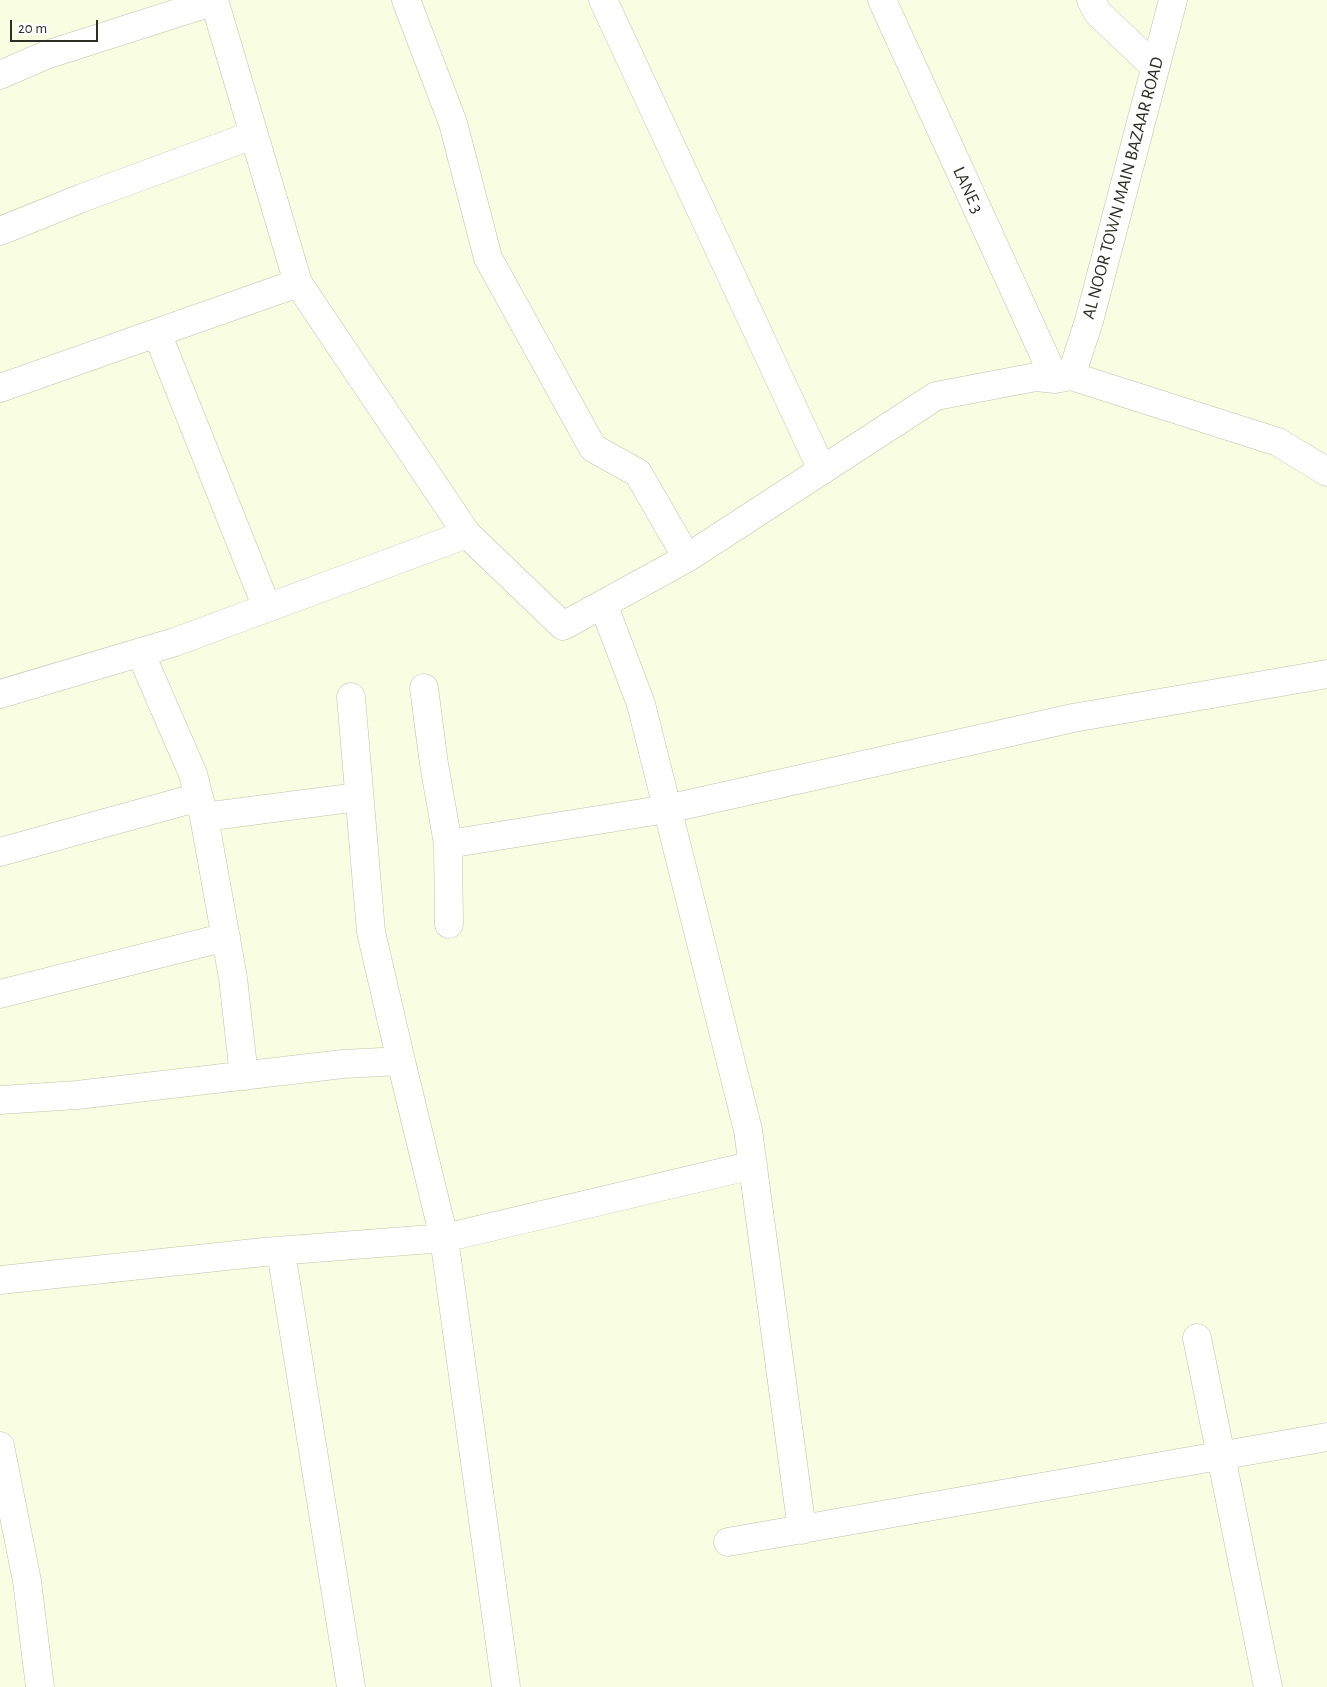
<!DOCTYPE html>
<html>
<head>
<meta charset="utf-8">
<style>
  body { margin:0 }
  #map { position:relative; width:1327px; height:1687px; overflow:hidden; background:#f9fee3; font-family:"Alegreya Sans",sans-serif }
  canvas { display:block }
  .scale { position:absolute; left:10px; top:20px; width:88px; height:22px; box-sizing:border-box; border:2px solid #2d2f25; border-top:0; padding-left:6px; font-size:15px; line-height:18px; white-space:nowrap; color:#2d2f25; -webkit-text-stroke:4px #fff; paint-order:stroke }
</style>
</head>
<body>
<div id="map">
<canvas width="1327" height="1687"></canvas>
<div class="scale">20 m</div>
</div>
<script>
const ctx = document.querySelector('canvas').getContext('2d');
ctx.lineJoin = 'round';
const toPath = rows => new Path2D(rows.map(r => 'M' + r).join(''));
function strokePath(path, color, width, dash) { ctx.strokeStyle = color; ctx.lineWidth = width; ctx.lineCap = dash ? 'butt' : 'round'; ctx.setLineDash(dash || []); ctx.stroke(path); }
function label(font, color, halo, rows, align = 'center') {
  ctx.font = font + ' "Alegreya Sans",sans-serif'; ctx.lineWidth = 4.5; ctx.setLineDash([]); ctx.textBaseline = 'middle'; ctx.strokeStyle = halo; ctx.fillStyle = color; for (const [text, x, y, turn = 0] of rows) {
    ctx.save(); ctx.translate(x, y); ctx.rotate((+turn || 0) * Math.PI / 180); ctx.textAlign = isNaN(turn) ? turn : align; if (halo) ctx.strokeText(text, 0, 0); ctx.fillText(text, 0, 0); ctx.restore();
  }
}
const street = toPath([
  [214,0,298,283,467,534,563,626,687,558,936,396,1036,377,1055,379,1071,376,1278,442,1327,472],
  [406,0,453,123,488,258,593,448,638,473,687,558],
  [603,0,822,470],
  [882,0,1055,379],
  [1091,0,1098,13,1155,67],
  [0,75,46,55,215,1],
  [0,231,82,198,253,135],
  [157,333,267,608],
  [1071,376,1089,321,1173,0],
  [0,388,298,283],
  [603,604,641,704,748,1130,802,1530],
  [140,652,193,774,204,817,233,978,244,1076],
  [424,688,434,764,448,844,449,924],
  [0,694,175,642,467,534],
  [351,697,371,932,401,1061],
  [204,817,358,797],
  [448,844,667,809,1073,718,1327,674],
  [0,852,199,797],
  [0,994,226,937],
  [0,1100,77,1095,343,1064,401,1061,444,1238,506,1687],
  [281,1252,351,1687],
  [0,1280,264,1252,444,1238,753,1165],
  [1197,1338,1268,1687],
  [0,1446,27,1581,40,1687],
  [728,1542,1327,1437]
]);
const streetNames = [
  ["AL NOOR TOWN MAIN BAZAAR ROAD",1123,188,-75],
  ["LANE 3",968,190,65]
];
strokePath(street, '#bdc2a8', 29);
strokePath(street, '#fff', 28);
label('18px', '#2d2f25', '#fff', streetNames);
</script>
</body>
</html>
